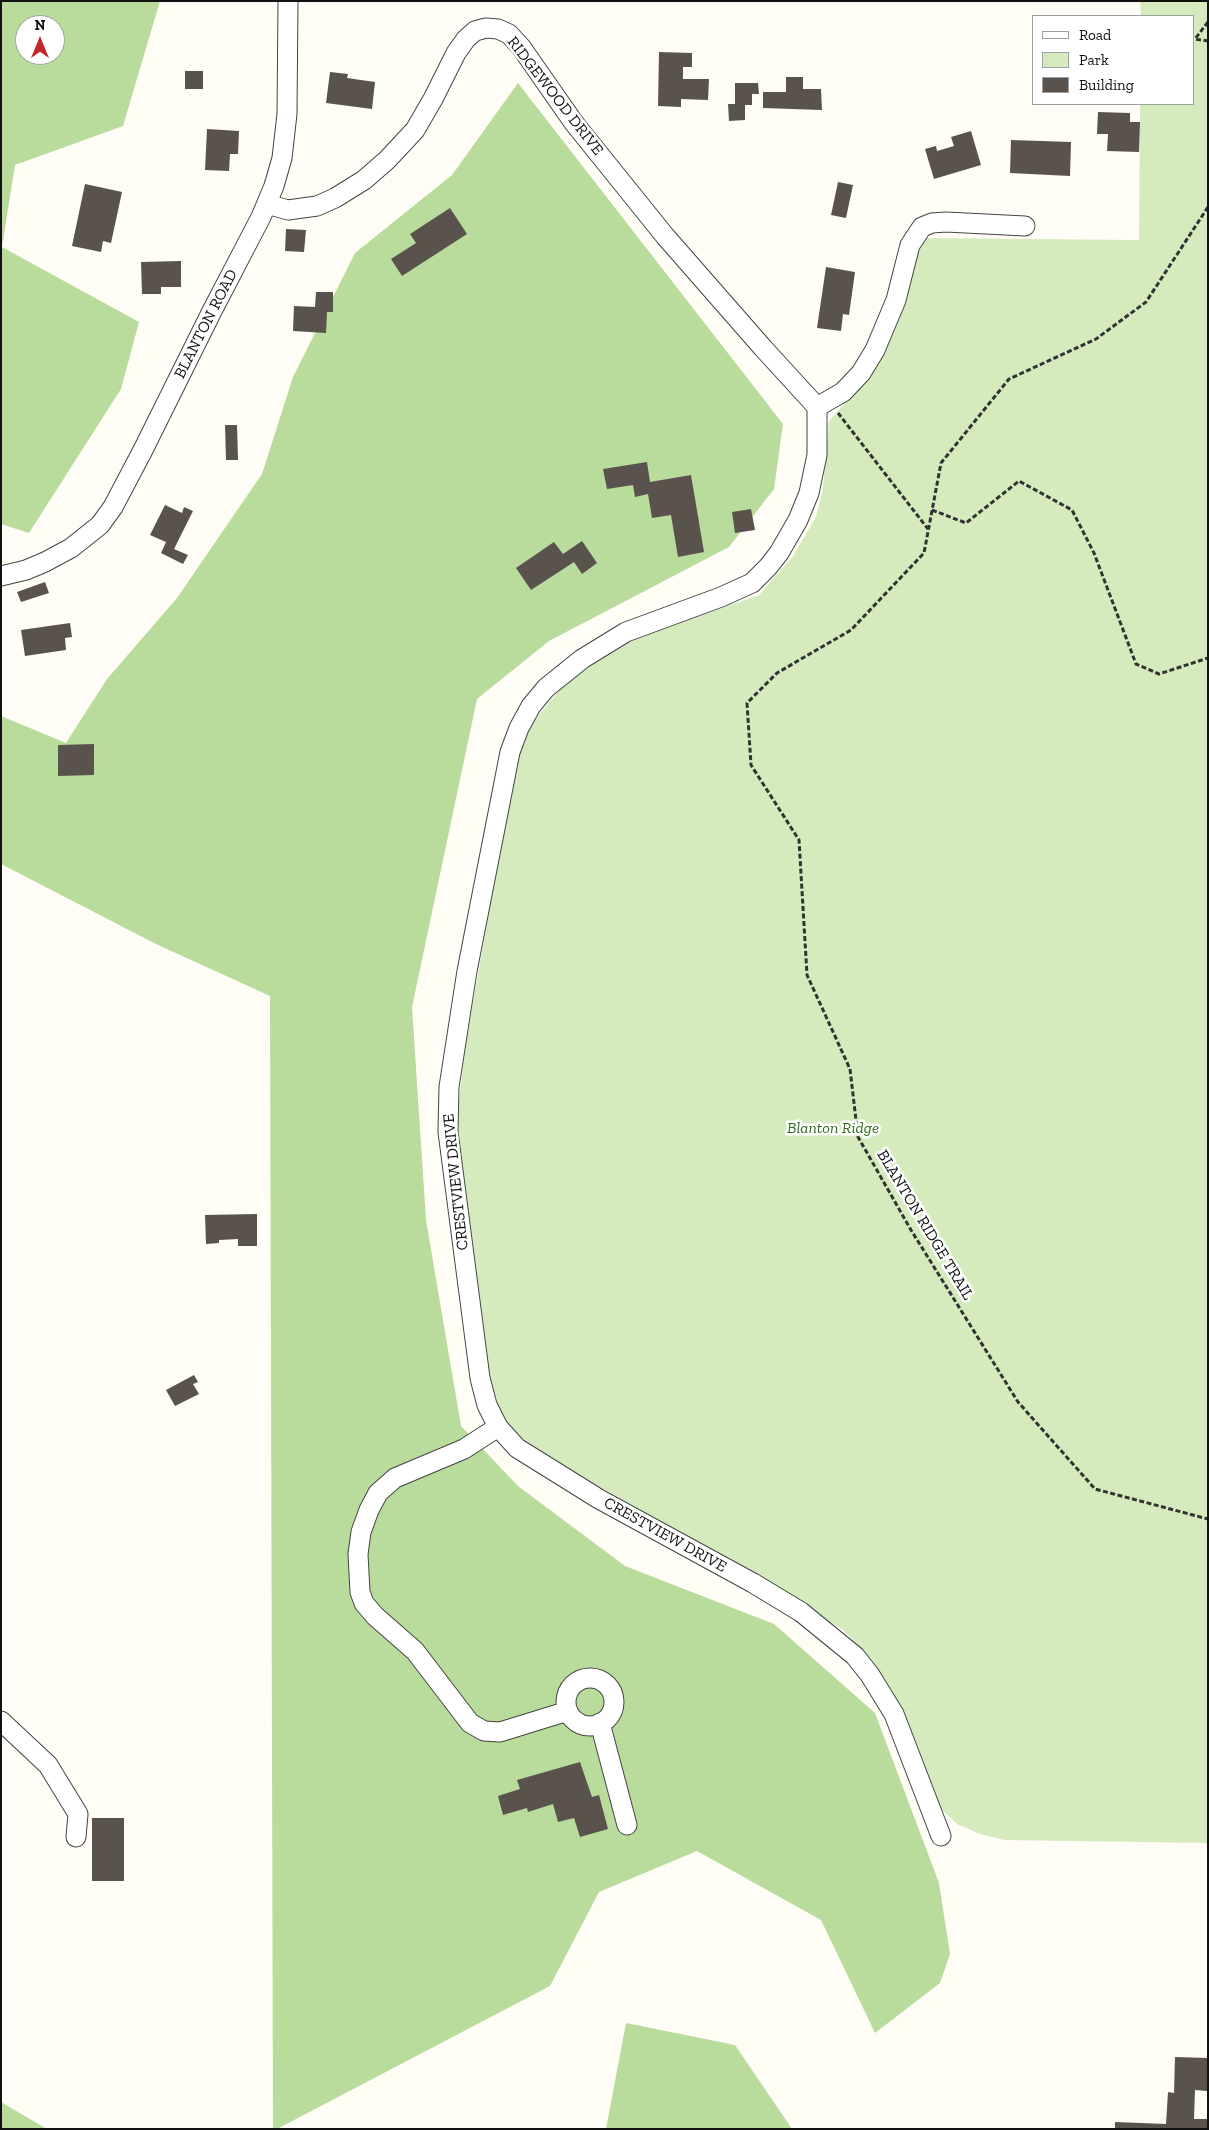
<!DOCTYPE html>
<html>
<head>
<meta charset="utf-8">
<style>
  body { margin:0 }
  #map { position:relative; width:1209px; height:2130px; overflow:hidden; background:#fffdf5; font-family:"Zilla Slab",serif }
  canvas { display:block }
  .frame { position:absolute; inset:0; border:2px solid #111; pointer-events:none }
  .legend { position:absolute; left:1032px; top:15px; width:162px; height:90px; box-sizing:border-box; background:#fff; border:1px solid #a0a0a0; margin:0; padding:6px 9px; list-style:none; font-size:15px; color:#111 }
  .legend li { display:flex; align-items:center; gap:10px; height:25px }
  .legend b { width:25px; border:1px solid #a0a0a0 }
  .north { position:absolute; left:15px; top:15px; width:50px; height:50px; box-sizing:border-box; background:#fff; border:1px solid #a0a0a0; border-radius:50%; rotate:0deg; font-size:14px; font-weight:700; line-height:20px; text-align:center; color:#111 }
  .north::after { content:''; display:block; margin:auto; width:18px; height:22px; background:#c4262e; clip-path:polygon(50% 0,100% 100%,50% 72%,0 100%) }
</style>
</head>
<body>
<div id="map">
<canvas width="1209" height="2130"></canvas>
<div class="frame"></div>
<ul class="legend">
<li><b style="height:6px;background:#fff"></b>Road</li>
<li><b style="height:14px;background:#d5ebbd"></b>Park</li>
<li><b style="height:14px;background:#5a524d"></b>Building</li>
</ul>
<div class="north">N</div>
</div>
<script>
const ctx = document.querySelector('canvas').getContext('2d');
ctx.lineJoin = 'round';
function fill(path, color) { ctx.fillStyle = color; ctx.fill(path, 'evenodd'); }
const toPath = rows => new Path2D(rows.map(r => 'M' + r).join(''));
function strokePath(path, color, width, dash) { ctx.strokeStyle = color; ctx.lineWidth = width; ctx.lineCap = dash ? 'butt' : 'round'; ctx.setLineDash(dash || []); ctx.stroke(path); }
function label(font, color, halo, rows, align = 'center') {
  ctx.font = font + ' "Zilla Slab",serif'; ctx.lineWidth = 5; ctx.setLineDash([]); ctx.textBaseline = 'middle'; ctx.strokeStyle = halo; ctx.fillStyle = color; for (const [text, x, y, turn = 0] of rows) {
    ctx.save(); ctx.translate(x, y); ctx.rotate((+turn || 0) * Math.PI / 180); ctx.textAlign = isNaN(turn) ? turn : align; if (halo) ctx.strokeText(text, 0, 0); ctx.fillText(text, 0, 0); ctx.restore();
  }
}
const green = toPath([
  [700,1,1208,1,1208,1843,1004,1840,980,1834,957,1824,939,1807,905,1717,872,1660,843,1630,684,1534,545,1456,516,1436,502,1420,492,1396,485,1364,458,1144,459,1103,465,1047,516,761,525,732,566,682,589,665,636,638,759,595,793,556,816,517,823,488,829,421,857,390,895,329,905,299,921,238,1139,240,1140,104,1193,104,1193,16,1141,16,1140,2]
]);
const forest = toPath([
  [1,1,160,1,123,126,15,165,2,247,139,322,121,389,29,533,1,524],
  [25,25,55,25,55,55,25,55],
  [518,83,783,424,774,489,729,547,549,641,477,699,412,1007,426,1220,461,1426,518,1486,625,1566,774,1624,875,1713,939,1883,950,1954,940,1983,875,2033,821,1920,697,1851,599,1892,550,1986,277,2129,273,2129,270,996,156,944,1,864,1,716,66,743,107,679,177,598,262,474,293,377,355,253,452,175],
  [626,2023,735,2045,792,2129,606,2129],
  [1,2102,47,2129,1,2129]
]);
const building = toPath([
  [659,52,692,53,692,67,683,67,683,79,709,79,708,100,681,99,681,107,658,106],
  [185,71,203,71,203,89,185,89],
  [330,72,348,74,347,78,375,82,372,109,326,103],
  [786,77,803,77,803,89,821,89,822,110,763,108,763,92,786,92],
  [735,83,758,83,759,94,752,94,752,105,745,105,745,120,729,121,728,104,735,104],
  [1098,112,1130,113,1130,122,1140,122,1139,152,1107,151,1108,134,1097,134],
  [207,129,239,131,238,154,230,154,229,171,205,170],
  [971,131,981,165,934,179,925,149,936,146,937,151,954,146,951,137],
  [1011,140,1071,142,1070,176,1010,173],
  [838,182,853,185,846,218,831,215],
  [85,184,122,192,111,243,103,241,101,252,72,246],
  [450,208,467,234,402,276,391,259,416,243,410,234],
  [286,229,306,230,304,252,285,251],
  [181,261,181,287,161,287,161,294,142,294,141,262],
  [826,267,855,272,849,315,843,314,841,331,817,328],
  [316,292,333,292,333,312,327,312,326,333,293,331,294,306,315,307],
  [225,425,237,425,238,460,226,460],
  [647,462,650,482,691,475,704,552,678,557,671,515,652,518,648,494,635,497,633,485,607,489,603,469],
  [165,505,182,513,184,507,193,511,174,549,188,555,183,564,161,553,166,542,150,535],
  [751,509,755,530,735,533,732,512],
  [582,541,597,563,582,574,574,562,531,590,516,568,554,542,563,554],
  [45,582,49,593,21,602,17,592],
  [70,623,72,637,65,638,66,650,25,656,21,630],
  [94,744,94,775,58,776,58,745],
  [257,1214,257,1246,238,1246,238,1239,219,1240,219,1243,206,1244,205,1215],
  [194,1375,198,1382,193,1384,199,1394,175,1406,166,1390],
  [580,1762,592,1797,599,1795,608,1829,580,1837,574,1818,558,1822,553,1804,528,1812,527,1808,503,1815,498,1796,520,1789,517,1780],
  [92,1818,124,1818,124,1881,92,1881],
  [1175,2057,1208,2058,1207,2091,1195,2090,1194,2119,1208,2119,1208,2129,1115,2129,1115,2122,1166,2124,1168,2092,1174,2093]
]);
const path = toPath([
  [1208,22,1195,39,1208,41],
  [1208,207,1146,302,1096,339,1009,379,941,463,924,553,851,630,777,673,747,703,751,765,799,840,807,975,850,1069,858,1137,911,1230,1018,1402,1095,1489,1208,1519],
  [838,413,928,529],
  [932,510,966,523,1019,481,1072,510,1094,553,1136,664,1159,674,1208,658]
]);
const minor = toPath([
  [267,204,288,210,317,206,335,198,364,180,387,160,415,130,433,99,456,53,466,39,475,31,486,28,498,29,509,34,521,47,574,123,665,236,763,348,817,407],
  [817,407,817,455,809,493,798,520,779,553,768,567,752,583,721,597,626,632,582,659,546,688,531,706,519,728,510,752,467,971,449,1087,448,1132,480,1378,487,1405,498,1427,517,1448,599,1499,753,1583,801,1612,855,1656,870,1675,894,1714,941,1836],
  [817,407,843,392,861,373,875,350,896,300,910,245,922,227,932,223,946,222,1025,226],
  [1,576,26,570,45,562,71,548,100,525,113,507,143,450,212,311,261,217,274,186,282,158,287,114,288,1],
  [498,1427,464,1449,395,1478,378,1493,369,1510,361,1532,358,1554,360,1592,364,1603,375,1616,415,1651,470,1723,484,1731,500,1732,568,1711],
  '566 1702a24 24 0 1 1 48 0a24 24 0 1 1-48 0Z',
  [1,1721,48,1765,78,1814,76,1837],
  [600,1723,627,1825]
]);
const streetNames = [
  ["RIDGEWOOD DRIVE",555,96,52],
  ["BLANTON ROAD",206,324,-63],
  ["CRESTVIEW DRIVE",456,1182,-96],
  ["BLANTON RIDGE TRAIL",925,1225,59],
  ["CRESTVIEW DRIVE",665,1535,29]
];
const parkNames = [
  ["Blanton Ridge",833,1128]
];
fill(green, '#d5ebbd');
fill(forest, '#b9dc9c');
fill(building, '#5a524d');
strokePath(minor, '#444', 21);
strokePath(path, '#333', 3, [5, 2.5]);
strokePath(minor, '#fff', 19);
label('16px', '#111', '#fff', streetNames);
label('italic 16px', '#2f6b1f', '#fff', parkNames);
</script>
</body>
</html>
